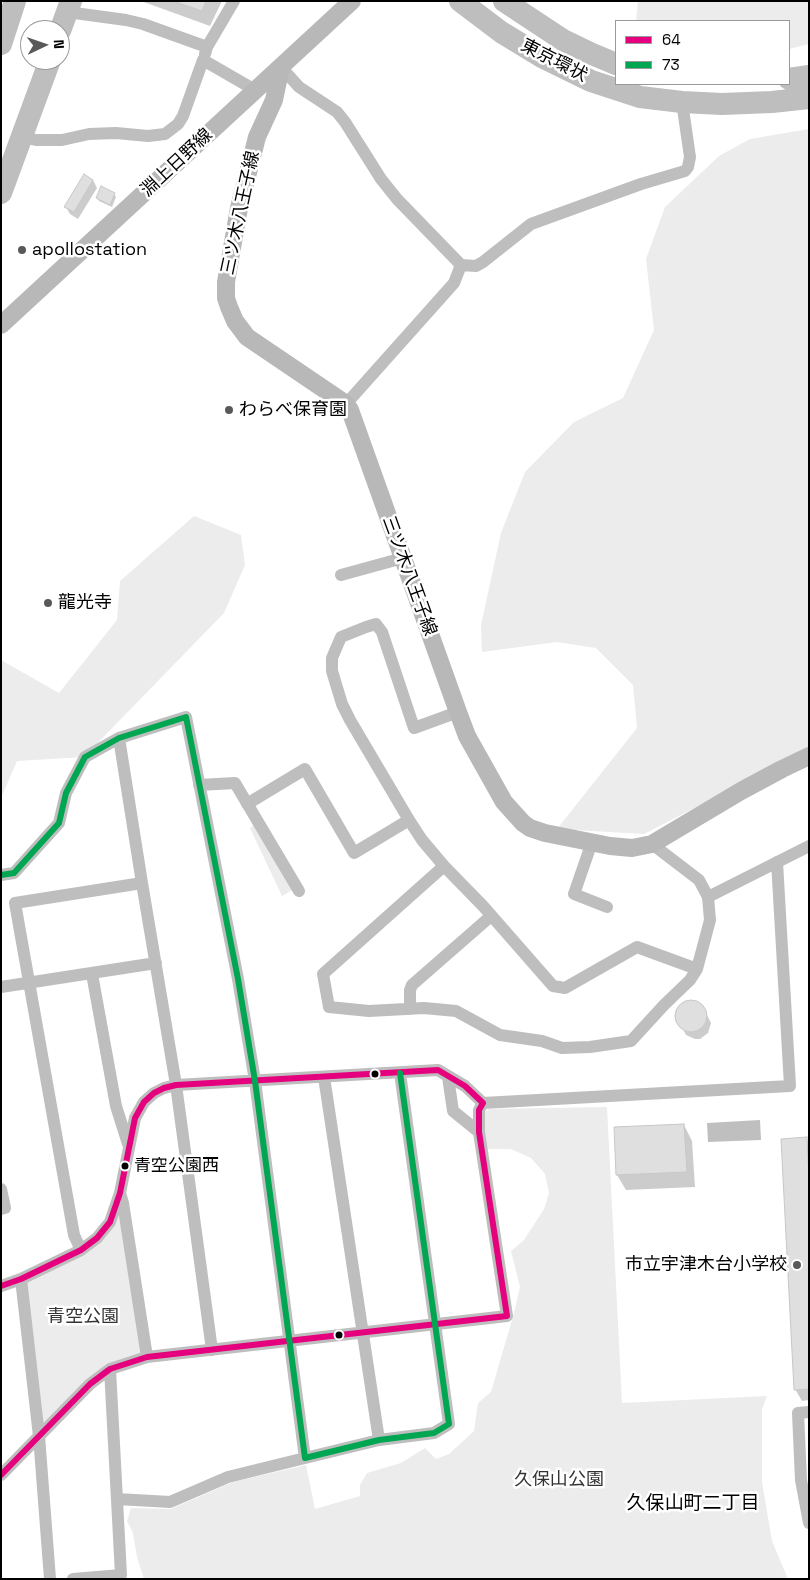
<!DOCTYPE html>
<html>
<head>
<meta charset="utf-8">
<style>
  body { margin:0 }
  #map { position:relative; width:810px; height:1580px; overflow:hidden; background:#fff; font-family:"Space Grotesk",sans-serif }
  canvas { display:block }
  .frame { position:absolute; inset:0; border:2px solid #000; pointer-events:none }
  .legend { position:absolute; left:615px; top:20px; width:175px; height:65px; box-sizing:border-box; background:#fff; border:1px solid #999; margin:0; padding:6px 9px; list-style:none; font-size:15px; color:#000 }
  .legend li { display:flex; align-items:center; gap:10px; height:25px }
  .legend b { width:25px; border:1px solid #999 }
  .north { position:absolute; left:20px; top:20px; width:50px; height:50px; box-sizing:border-box; background:#fff; border:1px solid #999; border-radius:50%; rotate:87deg; font-size:14px; font-weight:700; line-height:20px; text-align:center; color:#000 }
  .north::after { content:''; display:block; margin:auto; width:18px; height:22px; background:#595959; clip-path:polygon(50% 0,100% 100%,50% 72%,0 100%) }
</style>
</head>
<body>
<div id="map">
<canvas width="810" height="1580"></canvas>
<div class="frame"></div>
<ul class="legend">
<li><b style="height:6px;background:#e5007d"></b>64</li>
<li><b style="height:6px;background:#00a651"></b>73</li>
</ul>
<div class="north">N</div>
</div>
<script>
const ctx = document.querySelector('canvas').getContext('2d');
ctx.lineJoin = 'round';
function fill(path, color) { ctx.fillStyle = color; ctx.fill(path, 'evenodd'); }
const toPath = rows => new Path2D(rows.map(r => 'M' + r).join(''));
function strokePath(path, color, width, dash) { ctx.strokeStyle = color; ctx.lineWidth = width; ctx.lineCap = dash ? 'butt' : 'round'; ctx.setLineDash(dash || []); ctx.stroke(path); }
function label(font, color, halo, rows, align = 'center') {
  ctx.font = font + ' "Space Grotesk","Noto Sans JP",sans-serif'; ctx.lineWidth = 5; ctx.setLineDash([]); ctx.textBaseline = 'middle'; ctx.strokeStyle = halo; ctx.fillStyle = color; for (const [text, x, y, turn = 0] of rows) {
    ctx.save(); ctx.translate(x, y); ctx.rotate((+turn || 0) * Math.PI / 180); ctx.textAlign = isNaN(turn) ? turn : align; if (halo) ctx.strokeText(text, 0, 0); ctx.fillText(text, 0, 0); ctx.restore();
  }
}
const green = toPath([
  [638,1,809,1,809,44,789,49,789,21,636,21],
  [809,129,809,749,644,834,557,829,637,728,633,685,596,648,557,642,482,652,481,625,501,533,525,472,574,422,623,398,654,330,646,259,665,207,719,156,750,139],
  [194,516,241,535,245,565,224,613,84,757,17,761,1,798,1,660,59,693,117,620,120,581],
  [258,822,297,887,282,896,250,828],
  [607,1107,622,1403,767,1396,762,1409,762,1482,772,1541,788,1579,144,1579,137,1557,133,1533,127,1521,131,1508,171,1509,233,1482,306,1465,315,1509,360,1496,360,1485,367,1473,401,1463,425,1448,436,1459,449,1454,474,1431,478,1403,491,1392,514,1313,520,1287,511,1251,524,1240,544,1209,549,1193,545,1174,531,1158,511,1149,485,1149,484,1113,489,1109],
  [120,1193,147,1357,110,1369,39,1436,21,1279,97,1238]
]);
const water = toPath([
  [760,1120,761,1140,708,1142,707,1123]
]);
const shadow = toPath([
  [141,1,222,1,210,26],
  [93,180,97,188,78,219,70,214,66,207],
  [114,194,116,197,112,207,99,201,97,198],
  [693,1001,702,1005,711,1023,708,1033,700,1039,695,1039,686,1035,677,1017,677,1012,683,1003],
  [684,1125,692,1141,695,1187,626,1190,617,1175],
  [806,1139,809,1144,809,1400,802,1401,795,1389]
]);
const building = toPath([
  [173,1,206,1,202,11,173,1],
  [84,174,93,180,74,212,64,207,84,174],
  [101,186,115,193,110,205,96,198,101,186],
  '675 1016a16 16 0 1 1 32 0a16 16 0 1 1-32 0Z',
  [684,1124,687,1172,616,1175,614,1127,684,1124],
  [807,1137,809,1179,809,1389,794,1390,781,1139,807,1137]
]);
const street = toPath([
  [67,12,126,20,143,24,207,47],
  [205,54,207,47,234,1],
  [281,67,299,87,337,112,345,122,381,179,397,199,461,265,454,283,346,404],
  [22,137,36,140,62,140,89,134,116,133,148,136,165,134,178,124,183,116,203,60,255,90],
  [461,265,476,266,483,262,531,224,641,184,685,171,688,167,690,157,682,102],
  [341,575,403,558],
  [458,712,414,728,382,632,376,624,366,627,341,637,332,658,332,671,342,704,350,720,409,820,422,840,444,866,483,906,553,986,565,988,637,947,697,969],
  [199,785,235,783,299,891],
  [247,804,305,769,354,853,409,820],
  [592,842,574,894,607,907],
  [444,866,323,974,329,1007,369,1011,424,1008,456,1011,500,1035,542,1041,562,1048,590,1047,631,1041,664,1005,690,980,697,969,710,920,708,897,699,880,652,844],
  [1,875,14,873,59,823,66,793,85,757,119,738,186,717,238,979,255,1081,305,1458,379,1440,434,1433,449,1424,400,1073],
  [142,883,176,1085,212,1350],
  [708,897,809,846],
  [92,974,116,1106,128,1144],
  [1,987,156,963],
  [410,1009,410,990,412,985,491,916],
  [324,1077,379,1440],
  [448,1077,453,1111,479,1132],
  [483,1103,790,1086,777,862],
  [1,1189,5,1208,1,1209],
  [120,1193,123,1203,147,1357],
  [81,1250,74,1235,15,903,142,883,119,738],
  [21,1279,39,1436,50,1579],
  [1,1286,21,1279,81,1250,97,1238,110,1222,120,1193,135,1118,144,1102,154,1093,164,1088,176,1085,438,1070,465,1086,483,1103,479,1110,479,1132,507,1316,147,1357,110,1369,90,1384,1,1475],
  [809,1412,798,1413,801,1480,809,1523],
  [117,1499,170,1502,228,1477,305,1458],
  [73,1579,121,1575,110,1369]
]);
const secondary = toPath([
  [281,67,274,100,257,137,239,208,226,282,226,298,229,307,235,321,247,337,346,404,350,410,458,712,467,736,504,802,523,823,530,828,545,833,610,846,632,848,652,844,741,791,782,769,809,756],
  [1,325,352,1]
]);
const highway = toPath([
  [460,1,501,32,542,57,591,81,640,97,682,102,722,104,772,102,809,98],
  [504,1,563,40,592,54,616,64],
  [60,31,71,1],
  [1,44,15,1],
  [789,79,809,76],
  [1,193,50,60]
]);
const bus1 = toPath([
  [1,1286,21,1279,81,1250,97,1238,110,1222,120,1193,135,1118,144,1102,154,1093,164,1088,176,1085,438,1070,465,1086,483,1103,479,1110,479,1132,507,1316,147,1357,110,1369,90,1384,1,1475]
]);
const bus2 = toPath([
  [1,875,14,873,59,823,66,793,85,757,119,738,186,717,238,979,255,1081,305,1458,379,1440,434,1433,449,1424,400,1073]
]);
const markers = [
  [22,250,5,"#595959"],
  [229,410,5,"#595959"],
  [48,603,5,"#595959"],
  [375,1074,4.5,"#000"],
  [125,1166,4.5,"#000"],
  [797,1265,5,"#595959"],
  [339,1335,4.5,"#000"]
];
const busNames = [
  ["青空公園西",134,1166]
];
const streetNames = [
  ["東京環状",554,61,27],
  ["淵上日野線",177,163,-43],
  ["三ツ木八王子線",241,213,-78],
  ["三ツ木八王子線",409,576,70]
];
const poiNames = [
  ["apollostation",32,250],
  ["わらべ保育園",239,410],
  ["龍光寺",58,603],
  ["市立宇津木台小学校",787,1265,"right"]
];
const parkNames = [
  ["青空公園",83,1317],
  ["久保山公園",559,1480]
];
const neighbourhoodNames = [
  ["久保山町二丁目",693,1504]
];
fill(green, '#ececec');
fill(water, '#bfbfbf');
fill(shadow, '#0003');
fill(building, '#dfdfdf');
strokePath(building, '#c7c7c7', 1);
strokePath(street, '#bebebe', 12);
strokePath(secondary, '#b8b8b8', 18);
strokePath(highway, '#bebebe', 22);
strokePath(bus1, '#e5007d', 6);
strokePath(bus2, '#00a651', 6);
for (const [x, y, r, color] of markers) { const dot = new Path2D(); dot.arc(x, y, r, 0, 2 * Math.PI); ctx.fillStyle = color; ctx.fill(dot); strokePath(dot, '#fff', 2); }
label('17px', '#000', '#fff', busNames, 'left');
label('18px', '#000', '#fff', streetNames);
label('18px', '#000', '#fff', poiNames, 'left');
label('18px', '#333', '#fff', parkNames);
label('19px', '#000', '#fff', neighbourhoodNames);
</script>
</body>
</html>
